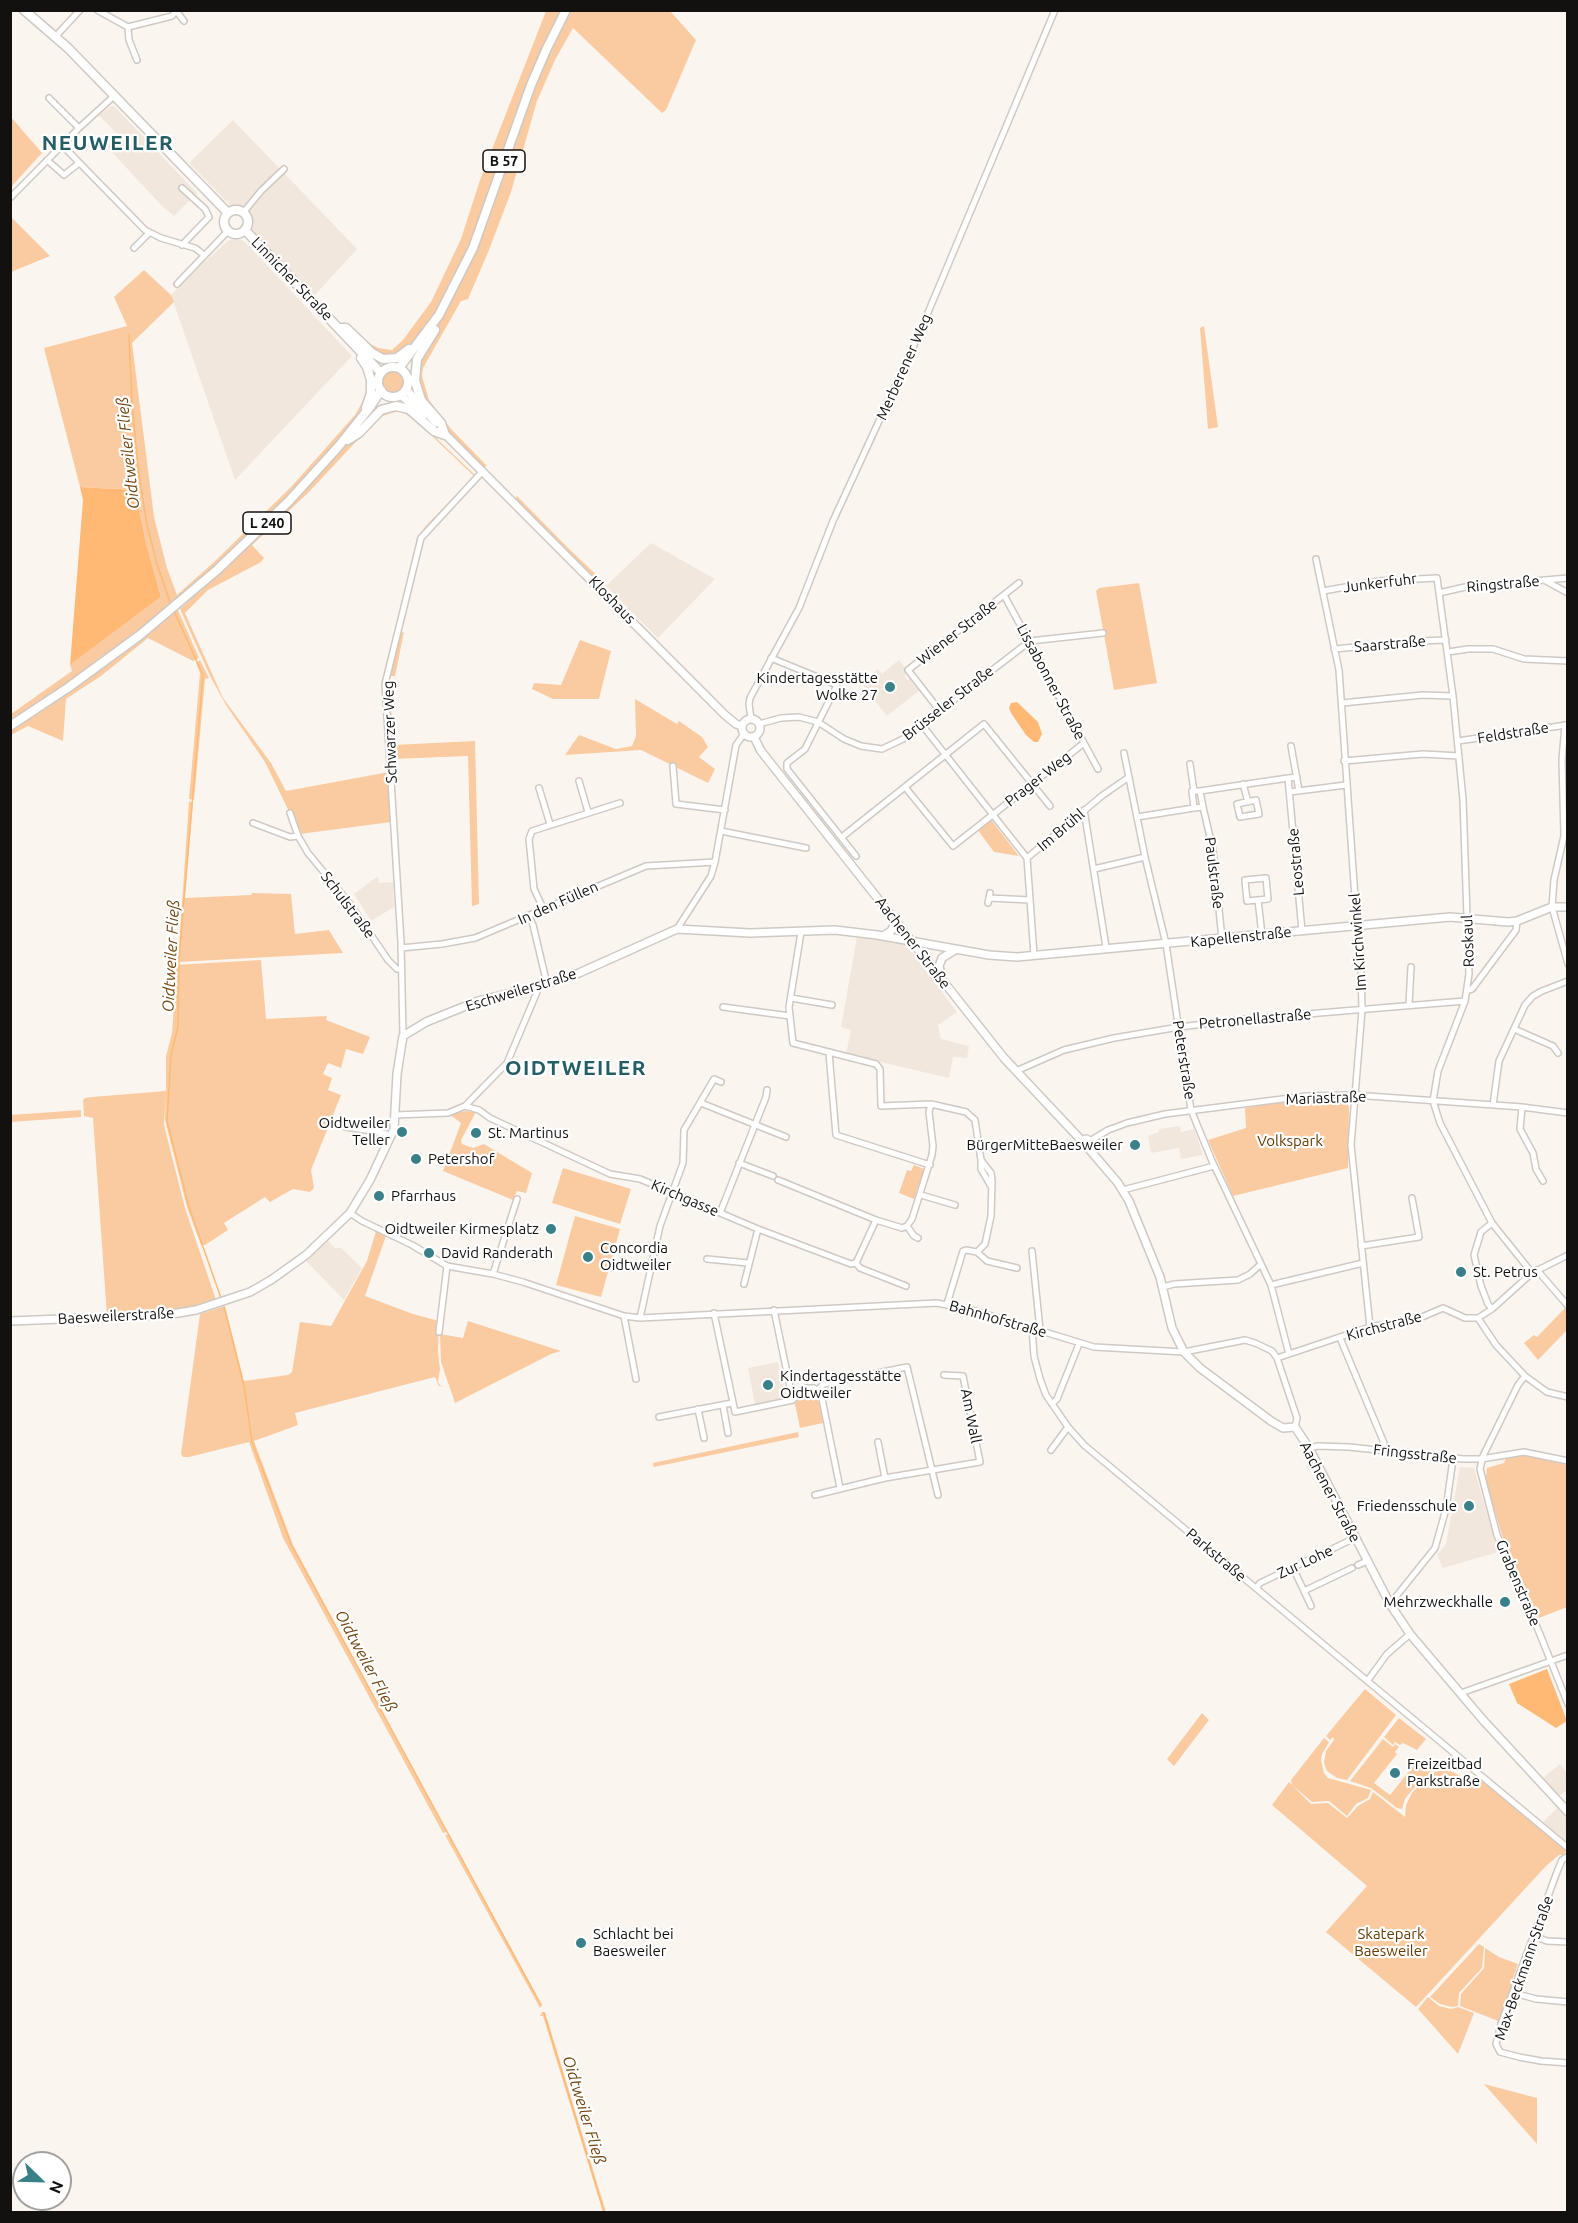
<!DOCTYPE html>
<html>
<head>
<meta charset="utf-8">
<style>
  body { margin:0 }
  #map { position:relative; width:1578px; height:2223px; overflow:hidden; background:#fbf5f0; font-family:Ubuntu,sans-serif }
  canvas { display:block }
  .frame { position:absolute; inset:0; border:12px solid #131110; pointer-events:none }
  .north { position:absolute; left:12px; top:2151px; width:60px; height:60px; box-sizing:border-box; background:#fff; border:2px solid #a1a09f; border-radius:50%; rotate:113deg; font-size:16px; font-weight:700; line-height:24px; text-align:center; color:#131110 }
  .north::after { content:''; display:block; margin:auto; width:21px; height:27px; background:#398089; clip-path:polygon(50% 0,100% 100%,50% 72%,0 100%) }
</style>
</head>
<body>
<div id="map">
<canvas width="1578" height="2223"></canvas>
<div class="frame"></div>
<div class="north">N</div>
</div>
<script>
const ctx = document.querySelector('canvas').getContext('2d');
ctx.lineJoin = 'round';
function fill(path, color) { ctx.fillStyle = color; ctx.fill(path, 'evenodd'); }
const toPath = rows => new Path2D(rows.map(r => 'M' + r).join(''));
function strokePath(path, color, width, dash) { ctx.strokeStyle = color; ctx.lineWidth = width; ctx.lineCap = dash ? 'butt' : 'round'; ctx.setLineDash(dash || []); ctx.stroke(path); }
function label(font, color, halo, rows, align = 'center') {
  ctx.font = font + ' Ubuntu,sans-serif'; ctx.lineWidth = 4.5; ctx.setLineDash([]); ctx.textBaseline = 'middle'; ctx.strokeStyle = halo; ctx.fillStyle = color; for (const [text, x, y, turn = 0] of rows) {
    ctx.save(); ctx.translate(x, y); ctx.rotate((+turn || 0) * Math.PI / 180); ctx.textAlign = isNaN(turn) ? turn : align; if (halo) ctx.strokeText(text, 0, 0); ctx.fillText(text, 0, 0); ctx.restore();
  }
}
const built = toPath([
  [111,106,114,106,197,193,174,216,162,206,107,147,119,136,99,115],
  [233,120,357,249,315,295,250,228,250,223,247,212,240,207,232,207,189,163],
  [234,239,240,239,245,242,352,356,235,480,171,295,204,262,228,241],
  [651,543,715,579,658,638,606,586],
  [899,660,906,669,905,677,908,680,910,678,920,690,887,716,861,683,878,669,882,674],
  [378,876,379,883,393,882,394,907,371,921,354,894],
  [857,937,907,945,957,1012,938,1025,941,1039,969,1046,967,1058,953,1057,949,1078,846,1054,851,1030,841,1027],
  [1180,1126,1181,1132,1194,1129,1203,1155,1181,1159,1179,1148,1151,1153,1148,1136,1159,1132,1159,1129],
  [328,1241,335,1248,341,1248,362,1268,344,1300,306,1261],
  [778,1362,787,1398,755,1404,748,1368],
  [1460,1467,1474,1468,1498,1552,1443,1568,1437,1555,1446,1544],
  [1560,1764,1567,1773,1568,1789,1559,1796,1543,1778],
  [1558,1807,1567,1818,1567,1844,1543,1822]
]);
const green = toPath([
  [546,11,670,11,696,40,666,110,662,113,573,28,555,60,537,101,511,192,489,250,468,299,461,301,423,368,422,376,429,400,452,430,487,466,484,467,447,431,428,406,417,384,418,365,399,354,382,357,363,342,365,341,378,348,392,350,403,340,431,302,461,239,480,180],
  [11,117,42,153,11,187,10,187],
  [11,217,50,256,11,272],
  [144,270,171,295,174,302,132,343,154,517,167,568,177,595,213,563,292,486,355,415,363,401,366,391,364,405,328,454,293,492,217,566,137,633,75,679,11,722,11,714,72,671,70,665,161,597,146,543,135,490,80,487,44,348,127,326,114,297],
  [1204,326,1218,427,1208,429,1200,328],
  '382 382a11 11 0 1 1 22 0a11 11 0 1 1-22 0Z',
  [393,410,401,411,408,413,414,417,475,475,470,482,419,537,394,636,417,538,425,527,474,476,412,417,398,411,379,417,308,493,252,545,264,558,261,562,208,590,185,613,223,698,271,763,286,791,389,772,391,822,300,834,265,762,226,705,211,678,180,609,260,534,347,443,379,414],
  [517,496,569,549,605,583,603,584,575,560,515,499],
  [1139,583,1157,683,1114,690,1096,591,1099,588],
  [178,610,199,658,193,661,148,638,101,676,66,699,63,741,28,726,11,735,11,729],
  [404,632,395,676,390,676,390,684,393,745,475,741,479,904,472,906,468,756,392,759,389,682,400,633],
  [580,640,611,651,599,699,553,699,532,689,534,683,561,685],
  [200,660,209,678,205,679,194,800,189,799,200,673,196,663],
  [635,699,677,724,679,721,702,737,708,747,699,757,715,769,708,783,641,750,565,755,579,735,616,749,632,746,636,736],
  [189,801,193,803,185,898,251,895,252,893,291,894,295,934,329,930,343,953,178,962],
  [989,821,992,821,1019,856,994,852,977,829],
  [261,960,266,1019,327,1016,326,1020,370,1037,363,1054,346,1049,341,1068,328,1063,323,1074,332,1078,328,1090,341,1095,311,1170,314,1188,310,1192,293,1189,270,1202,265,1197,224,1223,228,1230,205,1245,201,1245,187,1207,167,1128,165,1119,166,1092,164,1125,185,1208,216,1300,186,1309,164,1313,107,1316,93,1118,84,1116,83,1100,85,1098,92,1097,166,1091,166,1056,172,1033,174,1007,174,965],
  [1344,1097,1349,1107,1348,1168,1233,1196,1208,1140,1246,1128,1245,1108,1280,1102],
  [81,1110,81,1117,11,1122,11,1115],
  [466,1111,476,1112,461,1140,462,1144,473,1148,484,1144,532,1173,526,1193,517,1191,513,1200,443,1171,461,1123,449,1114],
  [914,1165,924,1169,914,1199,899,1193,907,1170,911,1171],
  [563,1168,631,1189,620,1224,552,1203],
  [575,1216,620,1229,601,1297,556,1285],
  [376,1231,386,1236,365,1296,413,1314,439,1321,438,1352,440,1369,438,1382,441,1386,448,1387,439,1386,435,1377,295,1413,298,1425,254,1441,293,1545,447,1832,443,1833,283,1538,249,1442,189,1457,183,1457,181,1454,200,1314,225,1306,244,1381,288,1375,292,1372,300,1322,331,1326,367,1261],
  [1565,1308,1567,1312,1567,1330,1538,1360,1524,1343,1534,1335,1537,1337],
  [468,1321,561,1351,551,1354,455,1403,441,1362,440,1334,463,1338],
  [811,1391,818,1396,823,1423,800,1428,795,1404,805,1393],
  [798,1432,799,1437,654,1467,653,1463],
  [1525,1455,1537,1456,1567,1465,1567,1607,1539,1618,1503,1538,1491,1500,1486,1478,1487,1468,1504,1463,1506,1457],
  [1365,1689,1396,1715,1347,1780,1337,1778,1327,1771,1324,1763,1326,1751,1334,1740,1333,1737,1330,1740,1326,1736],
  [1202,1713,1209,1720,1174,1766,1167,1759],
  [1399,1718,1426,1739,1417,1750,1403,1743,1400,1745,1395,1742,1393,1745,1384,1737],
  [1324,1738,1329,1742,1322,1754,1321,1760,1324,1773,1328,1778,1371,1790,1368,1798,1356,1804,1347,1816,1329,1801,1312,1802,1292,1785,1291,1780],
  [1383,1739,1393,1747,1395,1744,1399,1747,1395,1752,1397,1754,1374,1783,1390,1795,1419,1759,1434,1770,1412,1790,1405,1799,1402,1809,1397,1808,1371,1788,1350,1781],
  [1437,1769,1446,1769,1471,1781,1476,1775,1567,1850,1563,1855,1559,1855,1546,1866,1416,2007,1326,1932,1367,1886,1272,1805,1289,1782,1311,1804,1328,1803,1347,1818,1358,1806,1370,1799,1373,1792,1405,1817,1406,1805,1412,1793,1421,1783,1430,1778],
  [449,1834,542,2005,540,2008,445,1835],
  [1479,1944,1484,1947,1482,1968,1459,1993,1458,2006,1452,2007,1440,2004,1430,1997],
  [1485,1948,1499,1957,1518,1964,1513,1978,1516,1979,1498,2021,1460,2006,1461,1994,1484,1968],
  [1428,1997,1439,2006,1451,2009,1458,2007,1474,2013,1458,2054,1418,2009],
  [542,2012,545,2012,606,2212,603,2212,543,2016,540,2016],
  [1484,2084,1537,2098,1537,2144]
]);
const water = toPath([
  [80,487,135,490,146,543,161,597,70,665,83,500],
  [1017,702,1038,722,1042,734,1038,742,1034,742,1026,735,1011,713,1009,708,1011,703],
  [1547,1669,1567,1721,1556,1728,1517,1703,1509,1684]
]);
const stream = toPath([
  [129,335,132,404,139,475,147,525,157,564,170,602],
  [174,611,203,675,179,958,178,1027,171,1055,167,1121,189,1207,221,1298],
  [224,1307,244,1386,252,1442,291,1544,541,2005],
  [544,2013,604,2212]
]);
const street = toPath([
  [97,10,128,27,172,16,177,10],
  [177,12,184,21],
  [128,27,129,40,137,60],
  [56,36,80,10],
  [49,98,79,128],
  [62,145,145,230,161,238,195,248,204,255],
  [47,160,64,175,79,163],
  [182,188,205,209,209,217,182,245],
  [10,198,79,128,114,96],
  [243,213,261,191,284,169],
  [134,248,149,233],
  [177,284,228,231],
  [1316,559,1339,670,1357,926,1361,966,1362,1010,1351,1145,1370,1327],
  [1546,581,1568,593],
  [1323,591,1379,581,1437,578,1453,696,1463,800,1469,974,1465,1001,1438,1071,1433,1101,1440,1123,1492,1223,1532,1273],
  [1439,593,1465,587,1568,578],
  [1004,595,1098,769],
  [1334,649,1420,641,1446,640],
  [1448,652,1468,649,1493,649,1524,659,1568,661],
  [771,658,837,685,805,749,787,763,787,769,856,856],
  [1342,703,1423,695,1453,696],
  [940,711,908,670,1019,583],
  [751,719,749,704,750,698,799,608,833,521,919,334,1055,10],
  [759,724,781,718,799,717,818,722,844,739,861,746,882,749,903,739,1030,641,1103,633],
  [922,725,1027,858],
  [1565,725,1562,760,1564,836,1554,880,1552,907,1568,964],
  [1458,741,1566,725],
  [1291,746,1299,791],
  [1124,753,1145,857,1166,944,1191,1110,1212,1161,1271,1285,1289,1354],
  [1344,761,1423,754,1459,756],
  [1190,764,1194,791],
  [673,766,676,804,725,810],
  [1297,777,1288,778,1302,931],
  [579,781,588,812],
  [1243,784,1248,802],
  [905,787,953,846,1084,743],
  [539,788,550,824],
  [1200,791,1288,778],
  [1290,792,1346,785],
  [1256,800,1259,814,1240,817,1237,804,1256,800],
  [1203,807,1194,808,1192,791,1200,791,1203,807,1213,850,1222,939],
  [1084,810,1106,947],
  [290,813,298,836,308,853,350,904,388,960,397,969,401,969],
  [1137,817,1194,808],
  [253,823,290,837,298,836],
  [721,831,806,848],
  [842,837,984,724,1050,806],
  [1094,869,1145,857],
  [1266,878,1268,899,1247,901,1245,880,1266,878],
  [989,898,1030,900],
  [1258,900,1262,935],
  [988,903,990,893],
  [543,908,534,889,529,839,532,831,620,803],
  [529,916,533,925,547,984],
  [677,929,711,876,715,862,736,745,744,734],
  [801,932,789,1007,793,1043,876,1064,880,1069,881,1106,931,1104,966,1112,975,1120,981,1160,991,1173,992,1180,991,1216,985,1244,977,1252],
  [401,948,442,944,475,938,646,866,715,862],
  [1034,955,1027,858,1103,795,1129,777],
  [1468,990,1472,989,1516,930,1517,921],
  [791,998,832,1005],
  [1409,1004,1411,967],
  [723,1007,790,1016],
  [1514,1029,1553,1046,1558,1053],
  [403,1036,401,942,385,684,421,538,482,472],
  [829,1053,836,1135,930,1165],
  [1016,1071,1064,1050,1114,1038,1179,1027,1246,1019,1465,1001],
  [701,1103,786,1137],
  [1493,1105,1499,1061,1525,1005,1533,996,1542,991,1568,981],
  [465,1106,479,1110,490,1118,610,1174,640,1179,758,1229,851,1264,856,1263,860,1268,906,1286],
  [1522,1107,1520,1129,1533,1153,1536,1169,1543,1181],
  [395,1115,448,1113,465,1106,507,1063,537,992,536,986],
  [346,1127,384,1133,391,1137],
  [1090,1141,1108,1130,1127,1123,1165,1114,1306,1096,1354,1095,1522,1107,1568,1113],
  [981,1160,981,1169,992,1188],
  [739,1163,773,1176],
  [778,1180,876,1220],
  [1123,1190,1214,1166],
  [921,1195,955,1205],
  [350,1213,362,1221,412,1245,447,1266,493,1274,523,1282,624,1316,640,1318,937,1303,972,1310,1094,1347,1184,1352,1245,1340,1255,1343,1272,1351,1277,1358,1297,1418,1295,1427],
  [720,1213,766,1097,767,1090],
  [1492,1223,1481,1232,1474,1255,1481,1286,1488,1304,1492,1309],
  [907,1226,914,1236,918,1238],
  [1361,1246,1419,1237,1412,1198],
  [1032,1251,1040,1330],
  [707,1259,748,1263],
  [856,1263,876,1220,902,1228,907,1226,912,1219,932,1155,933,1146,929,1112,931,1104],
  [1537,1270,1568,1306],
  [493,1274,517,1199],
  [744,1284,758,1229],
  [1271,1285,1363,1263],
  [1163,1287,1174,1284,1238,1280,1250,1274,1260,1265],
  [947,1304,963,1251,966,1250,977,1252,987,1261,1017,1268],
  [774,1310,791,1392],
  [714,1313,735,1412,793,1400,799,1392,805,1388,814,1388,817,1390,821,1394,840,1488],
  [624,1316,636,1379],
  [640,1318,660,1226,683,1163,684,1130,714,1079,721,1082],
  [1478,1318,1496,1345,1525,1376,1547,1392,1568,1397],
  [1032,1328,1034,1356,1040,1379,1046,1395,1068,1427,1084,1445,1568,1848],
  [439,1332,447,1266],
  [1340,1338,1384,1443,1384,1452],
  [1277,1358,1370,1327,1415,1320,1443,1308,1465,1318,1478,1318,1492,1309,1532,1273,1568,1255],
  [1525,1376,1518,1385,1483,1456,1480,1469,1497,1535,1535,1622,1568,1704],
  [817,1390,824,1384,907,1367,938,1495],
  [1052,1404,1057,1399,1079,1344],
  [723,1405,728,1433],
  [698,1409,704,1438],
  [659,1417,732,1403],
  [878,1442,885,1478],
  [1309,1448,1318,1446,1349,1447,1463,1459,1481,1459,1524,1452,1568,1461],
  [1051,1450,1068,1427],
  [815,1495,885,1478,980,1462,963,1376,944,1375],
  [1358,1565,1367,1561],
  [1293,1568,1304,1591,1352,1568],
  [1256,1588,1260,1583,1355,1538],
  [1304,1591,1311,1606],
  [1390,1604,1435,1548,1446,1509,1453,1459],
  [1368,1680,1387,1654,1410,1634],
  [1461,1693,1568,1655],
  [1568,1856,1562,1860,1557,1872,1501,2024,1496,2044,1500,2052,1519,2057,1541,2061,1568,2063],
  [1534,1936,1547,1941,1568,1942],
  [1514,1993,1536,1999,1568,2002]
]);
const secondary = toPath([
  [406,389,436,423],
  [401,395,423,416],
  [443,432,725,715,736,724,742,726],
  '742 728a9 9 0 1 1 18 0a9 9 0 1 1-18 0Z',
  [754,737,761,751,1004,1058,1082,1141],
  [883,936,891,931,896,922],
  [941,975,939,966,942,958,955,950],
  [1082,1141,1086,1139,1090,1141,1091,1145,1089,1149],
  [1089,1149,1118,1183,1129,1201,1160,1277,1172,1328,1184,1352,1200,1368,1271,1421,1283,1428,1295,1427,1309,1448,1390,1604,1410,1634,1483,1720,1568,1812],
  [10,1321,166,1315,196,1310,250,1292,271,1280,306,1255,350,1213,370,1180,394,1129,397,1074,403,1036,426,1022,478,1001,547,984,579,973,677,929,750,933,835,930,877,935,989,955,1017,957,1450,917,1508,922,1517,921,1552,907,1568,907]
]);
const primary = toPath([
  [24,10,68,48,228,213],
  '224 222a12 12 0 1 1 24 0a12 12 0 1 1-24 0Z',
  [245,230,381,373],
  [339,328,346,328,372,353,383,359,397,358,409,349],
  [435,330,417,359,415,381,421,400,441,423,445,435],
  [361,358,367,367,371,380,371,393,366,408],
  '378 382a15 15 0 1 1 30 0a15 15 0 1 1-30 0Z',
  [399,368,439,315,473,248,531,85,547,48,566,10],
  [348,440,359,433,381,410,396,406,409,409,434,431,445,435],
  [10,726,69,687,140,635,217,570,289,501,338,447,370,407,381,390]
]);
const markers = [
  [890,687,6,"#398089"],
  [402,1132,6,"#398089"],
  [476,1133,6,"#398089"],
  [1135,1145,6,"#398089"],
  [416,1159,6,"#398089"],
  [379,1196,6,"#398089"],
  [551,1229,6,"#398089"],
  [429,1253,6,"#398089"],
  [588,1257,6,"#398089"],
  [1461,1272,6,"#398089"],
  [768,1385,6,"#398089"],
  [1469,1506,6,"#398089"],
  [1505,1602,6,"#398089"],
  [1395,1773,6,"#398089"],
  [581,1943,6,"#398089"]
];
const shields = [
  [504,161,42],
  [267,523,48]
];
const shieldNames = [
  ["B 57",504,161],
  ["L 240",267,523]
];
const streetNames = [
  ["Linnicher Straße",292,279,46],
  ["Merberener Weg",904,367,-66],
  ["Junkerfuhr",1380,583,-7],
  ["Ringstraße",1503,584,-5],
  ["Kloshaus",612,600,46],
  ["Wiener Straße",957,632,-38],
  ["Saarstraße",1390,644,-5],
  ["Lissabonner Straße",1051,682,62],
  ["Brüsseler Straße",948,703,-38],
  ["Schwarzer Weg",390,732,-92],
  ["Feldstraße",1513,733,-9],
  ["Prager Weg",1038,779,-38],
  ["Im Brühl",1061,830,-40],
  ["Leostraße",1296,862,-95],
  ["Paulstraße",1214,873,83],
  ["In den Füllen",558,903,-24],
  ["Schulstraße",348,905,53],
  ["Kapellenstraße",1241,937,-6],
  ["Roskaul",1468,941,-92],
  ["Im Kirchwinkel",1358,942,-94],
  ["Aachener Straße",913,943,52],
  ["Eschweilerstraße",521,990,-17],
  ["Petronellastraße",1255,1019,-5],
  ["Peterstraße",1184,1060,81],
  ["Mariastraße",1326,1098,-2],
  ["Kirchgasse",685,1198,23],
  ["Baesweilerstraße",116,1316,-3],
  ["Bahnhofstraße",998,1319,16],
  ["Kirchstraße",1384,1326,-15],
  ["Am Wall",971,1416,79],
  ["Fringsstraße",1415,1454,6],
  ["Aachener Straße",1330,1492,62],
  ["Parkstraße",1216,1555,40],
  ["Zur Lohe",1305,1562,-25],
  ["Grabenstraße",1518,1583,67],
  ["Max-Beckmann-Straße",1524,1968,-71]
];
const poiNames = [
  ["Kindertagesstätte",878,678,"right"],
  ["Wolke 27",878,695,"right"],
  ["Oidtweiler",390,1123,"right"],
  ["Teller",390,1140,"right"],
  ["St. Martinus",488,1133],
  ["BürgerMitteBaesweiler",1123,1145,"right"],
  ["Petershof",428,1159],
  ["Pfarrhaus",391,1196],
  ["Oidtweiler Kirmesplatz",539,1229,"right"],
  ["Concordia",600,1248],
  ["Oidtweiler",600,1265],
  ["David Randerath",441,1253],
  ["St. Petrus",1473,1272],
  ["Kindertagesstätte",780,1376],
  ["Oidtweiler",780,1393],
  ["Friedensschule",1457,1506,"right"],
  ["Mehrzweckhalle",1493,1602,"right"],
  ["Freizeitbad",1407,1764],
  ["Parkstraße",1407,1781],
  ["Schlacht bei",593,1934],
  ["Baesweiler",593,1951]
];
const parkNames = [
  ["Volkspark",1290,1141],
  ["Skatepark",1391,1934],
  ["Baesweiler",1391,1951]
];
const waterNames = [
  ["Oidtweiler Fließ",128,453,-96],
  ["Oidtweiler Fließ",171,956,-87],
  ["Oidtweiler Fließ",366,1661,62],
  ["Oidtweiler Fließ",584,2110,73]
];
const districtNames = [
  ["NEUWEILER",108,143],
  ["OIDTWEILER",576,1068]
];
fill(built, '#f2e7dc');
fill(green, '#facba0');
fill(water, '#ffb974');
strokePath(stream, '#ffb974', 1.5);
strokePath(street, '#cfc9c4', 8);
strokePath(secondary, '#cfc9c4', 10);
strokePath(primary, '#cfc9c4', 11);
strokePath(street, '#fff', 5);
strokePath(secondary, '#fff', 7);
strokePath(primary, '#fff', 8);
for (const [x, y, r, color] of markers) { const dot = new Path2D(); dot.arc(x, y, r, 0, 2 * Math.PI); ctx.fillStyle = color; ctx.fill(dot); strokePath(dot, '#fff', 2); }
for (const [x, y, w] of shields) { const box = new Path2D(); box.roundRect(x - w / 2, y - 11, w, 22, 4.5); ctx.fillStyle = '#fff'; ctx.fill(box); strokePath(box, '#131110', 1.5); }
label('bold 14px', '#131110', null, shieldNames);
label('15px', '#131110', '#fff', streetNames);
label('15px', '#131110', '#fff', poiNames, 'left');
label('15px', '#663a00', '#fff', parkNames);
label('italic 16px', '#724611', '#fff', waterNames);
ctx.letterSpacing = '1.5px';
label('bold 21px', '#245d64', '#fff', districtNames);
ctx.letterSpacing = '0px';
</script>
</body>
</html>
